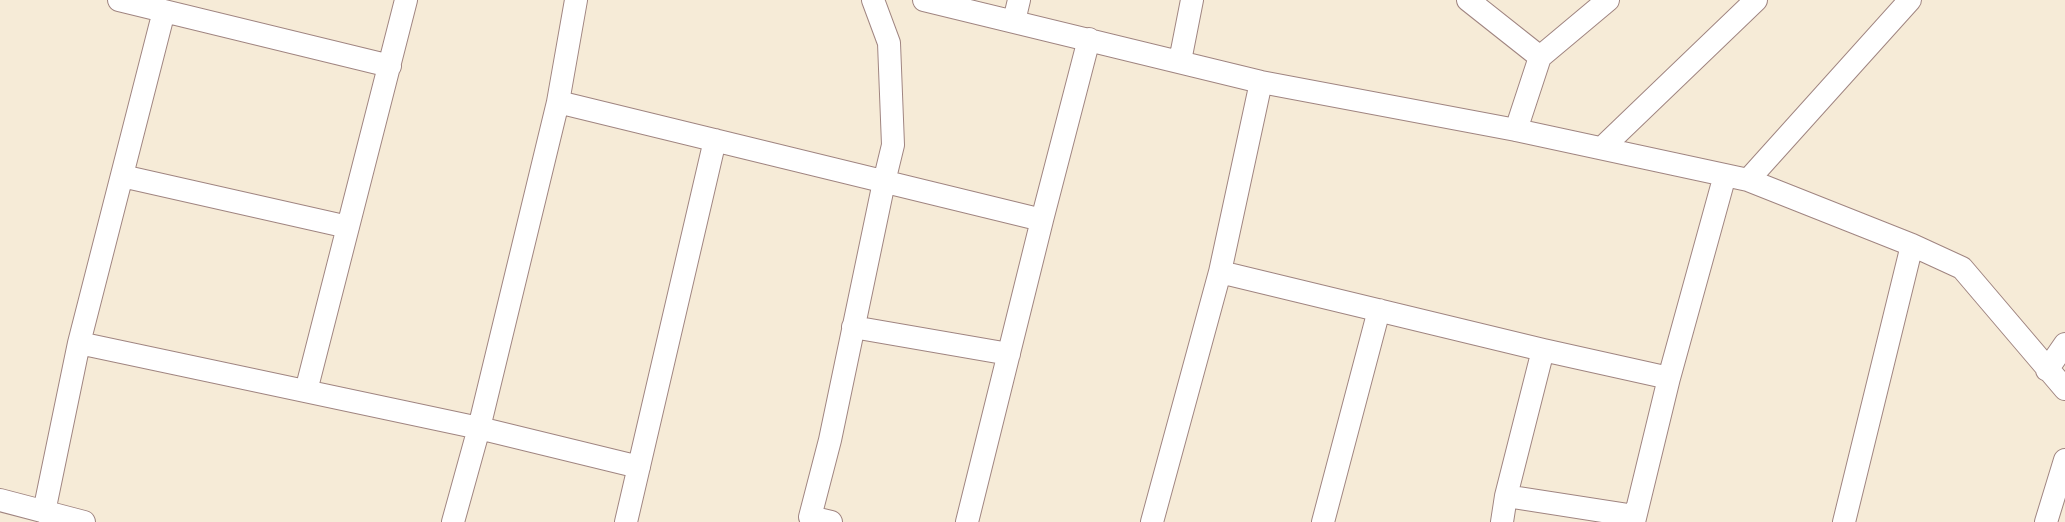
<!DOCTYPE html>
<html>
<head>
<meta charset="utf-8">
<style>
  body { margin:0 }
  canvas { display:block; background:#f6ebd7 }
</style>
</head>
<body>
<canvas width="2065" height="522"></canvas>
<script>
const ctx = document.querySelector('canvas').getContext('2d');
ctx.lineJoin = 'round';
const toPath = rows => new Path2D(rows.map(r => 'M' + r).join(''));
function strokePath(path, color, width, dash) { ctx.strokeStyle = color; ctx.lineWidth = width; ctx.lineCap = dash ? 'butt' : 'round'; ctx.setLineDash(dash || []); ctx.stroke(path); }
const minor = toPath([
  [119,0,390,66],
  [576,0,558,102,1042,220,1089,39],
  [924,0,1261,82,1516,130,1748,180,1912,245],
  [1468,0,1540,57],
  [1014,21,1019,0],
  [1180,61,1192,0],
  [1261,82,1220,272,1543,350,1669,378],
  [1516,130,1540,57,1608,0],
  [1602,148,1756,0],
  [122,176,348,227],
  [1748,180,1910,0],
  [853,327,1009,354],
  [79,343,164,11],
  [2047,370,2065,344],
  [306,391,406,0],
  [1506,496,1635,516],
  [0,500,84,522],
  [44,512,79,343,479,428,639,467],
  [453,522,479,428,558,102],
  [626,522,715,140],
  [831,522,810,517,830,440,884,182,893,145,889,43,873,0],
  [967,522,1042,220],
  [1152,522,1220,272],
  [1323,522,1379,310],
  [1502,522,1506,496,1543,350],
  [1634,522,1669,378,1725,175],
  [1844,522,1912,245,1962,268,2065,389],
  [2046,522,2065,460]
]);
strokePath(minor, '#a08581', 24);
strokePath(minor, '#fff', 22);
</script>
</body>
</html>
